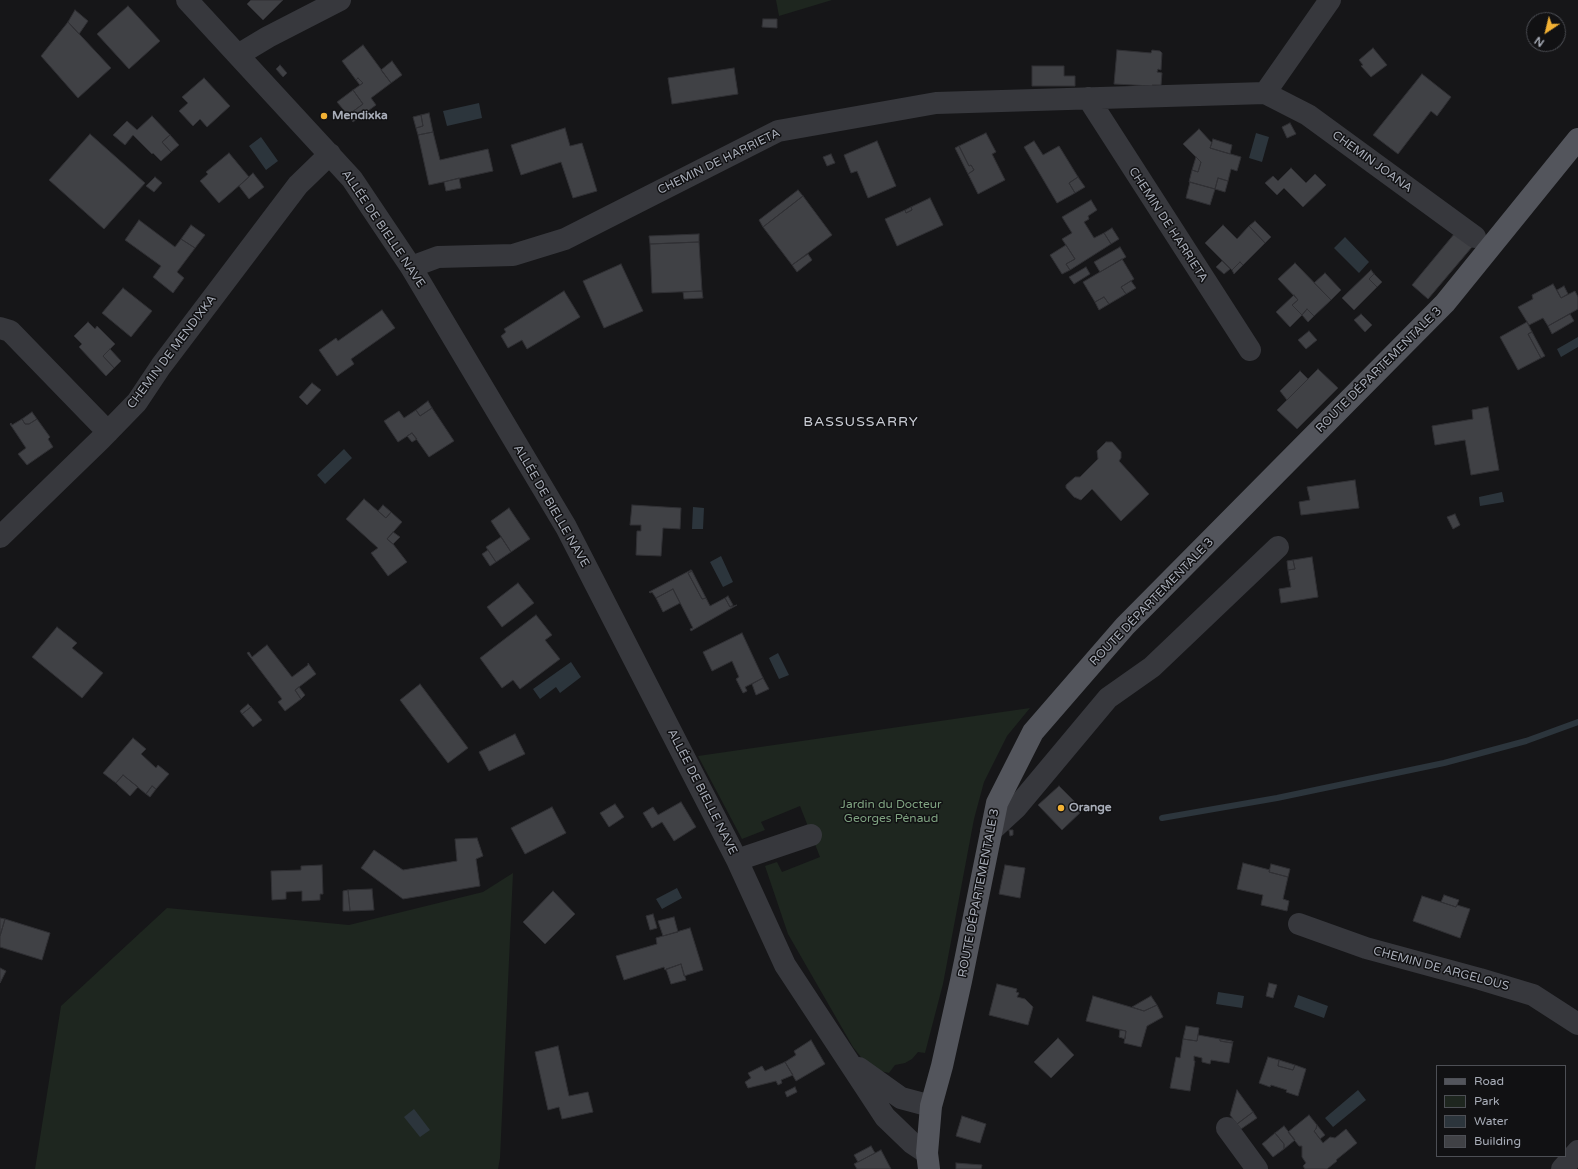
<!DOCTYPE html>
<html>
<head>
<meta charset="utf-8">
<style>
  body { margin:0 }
  #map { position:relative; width:1578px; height:1169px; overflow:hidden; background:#161618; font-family:"Varela Round",sans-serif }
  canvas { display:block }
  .legend { position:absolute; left:1436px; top:1065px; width:130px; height:92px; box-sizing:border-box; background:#111113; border:1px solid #4d4f55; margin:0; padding:5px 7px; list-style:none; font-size:12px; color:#a8adb8 }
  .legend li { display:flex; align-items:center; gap:8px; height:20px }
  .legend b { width:20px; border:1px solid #4d4f55 }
  .north { position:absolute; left:1526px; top:12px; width:40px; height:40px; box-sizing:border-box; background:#111113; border:1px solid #4d4f55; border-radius:50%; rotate:215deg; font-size:11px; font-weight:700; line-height:16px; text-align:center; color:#a8adb8 }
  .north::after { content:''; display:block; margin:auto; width:14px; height:18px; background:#f2b134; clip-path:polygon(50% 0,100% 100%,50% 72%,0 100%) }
</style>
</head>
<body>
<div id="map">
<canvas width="1578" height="1169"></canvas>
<ul class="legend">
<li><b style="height:5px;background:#53555c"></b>Road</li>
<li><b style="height:11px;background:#1e261f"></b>Park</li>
<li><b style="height:11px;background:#2c353c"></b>Water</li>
<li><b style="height:11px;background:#404145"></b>Building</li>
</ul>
<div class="north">N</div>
</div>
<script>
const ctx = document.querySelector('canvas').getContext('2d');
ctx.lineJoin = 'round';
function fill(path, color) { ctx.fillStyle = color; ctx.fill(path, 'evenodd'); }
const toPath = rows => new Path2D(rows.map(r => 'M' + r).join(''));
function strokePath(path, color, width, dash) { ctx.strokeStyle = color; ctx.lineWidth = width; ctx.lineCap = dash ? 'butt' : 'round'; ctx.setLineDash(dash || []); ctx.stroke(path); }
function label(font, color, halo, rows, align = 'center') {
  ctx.font = font + ' "Varela Round",sans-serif'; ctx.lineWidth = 3; ctx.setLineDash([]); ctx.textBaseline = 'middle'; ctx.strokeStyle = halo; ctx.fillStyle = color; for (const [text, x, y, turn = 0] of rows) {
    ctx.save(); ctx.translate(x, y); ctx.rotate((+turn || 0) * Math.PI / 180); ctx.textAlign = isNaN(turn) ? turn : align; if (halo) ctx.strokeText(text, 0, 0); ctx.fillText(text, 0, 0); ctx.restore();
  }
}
const green = toPath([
  [776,0,832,0,779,16],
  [1030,708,1007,736,984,782,974,819,943,984,925,1053,918,1052,912,1059,905,1063,895,1065,889,1073,876,1070,864,1061,853,1047,788,934,765,866,777,862,782,872,820,857,800,806,761,822,765,830,742,839,698,756],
  [513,873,500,1158,498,1169,35,1169,61,1006,167,908,349,925,483,892]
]);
const water = toPath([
  [479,103,482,118,447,126,443,111],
  [1256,133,1269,137,1262,162,1249,158],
  [261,137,278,161,266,170,249,146],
  [1345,237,1369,262,1359,273,1334,248],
  [1578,337,1578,347,1561,357,1557,349],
  [344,449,352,458,325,484,317,475],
  [1502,492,1504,502,1480,506,1479,497],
  [693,507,704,508,703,529,692,529],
  [721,556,733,582,723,587,710,562],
  [778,653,789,675,779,679,769,658],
  [571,662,581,677,560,693,556,687,540,699,533,689],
  [677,888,682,898,662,909,656,899],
  [1218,992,1244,996,1242,1008,1216,1004],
  [1298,995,1328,1006,1324,1018,1294,1007],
  [1358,1090,1366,1100,1333,1127,1325,1118],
  [414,1109,430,1130,420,1137,404,1117]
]);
const stream = toPath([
  [1162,818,1277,798,1444,763,1526,741,1578,722]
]);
const building = toPath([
  [251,0,283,0,263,20,247,4,251,0],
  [128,6,160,41,129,69,97,34,128,6],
  [75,10,88,21,79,34,68,22,75,10],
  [763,19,777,19,777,28,762,27,763,19],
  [68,22,111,68,78,98,41,56,68,22],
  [363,45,391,83,371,98,376,105,353,122,348,115,363,104,353,90,363,83,358,78,356,80,342,61,363,45],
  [1373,48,1387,65,1371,77,1361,66,1363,65,1359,60,1373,48],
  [1117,50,1151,53,1152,50,1160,51,1162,53,1161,70,1158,69,1157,72,1162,73,1161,85,1152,85,1152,86,1114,84,1117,50],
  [392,61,402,75,391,83,381,70,392,61],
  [280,65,287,73,283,77,276,69,280,65],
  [1032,66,1064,66,1064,76,1075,76,1075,86,1032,86,1032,66],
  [734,68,738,94,672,104,668,78,734,68],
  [1422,74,1451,97,1437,116,1431,111,1398,154,1373,135,1422,74],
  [204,78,230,106,207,127,200,119,193,126,179,111,188,103,182,97,204,78],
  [358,78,363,83,360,85,356,80,358,78],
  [353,90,363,104,348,115,337,102,353,90],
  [429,113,433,132,418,135,416,128,423,126,421,115,429,113],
  [421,115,423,126,416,128,413,117,421,115],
  [152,116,170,135,162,142,171,152,161,161,153,153,152,154,133,135,125,145,113,135,127,121,137,130,152,116],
  [1290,123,1296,134,1287,138,1282,127,1290,123],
  [565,128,570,146,582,143,597,191,573,198,561,162,521,175,511,145,565,128],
  [1199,129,1212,143,1210,148,1241,157,1237,171,1231,169,1228,181,1218,178,1215,189,1189,182,1192,170,1198,172,1201,162,1183,144,1199,129],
  [433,132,440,160,488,149,493,171,429,185,418,135,433,132],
  [986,133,996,152,992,154,1005,180,978,194,968,174,974,170,971,165,969,166,959,146,986,133],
  [90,134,145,183,104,229,49,180,90,134],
  [170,135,179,145,171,152,162,142,170,135],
  [1213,139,1232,145,1230,154,1210,148,1213,139],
  [877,141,896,186,868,198,857,171,851,173,844,155,877,141],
  [1034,141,1043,155,1059,146,1078,177,1069,183,1075,193,1057,203,1024,147,1034,141],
  [959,146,969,166,971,165,974,170,968,174,955,148,959,146],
  [229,153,249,177,219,203,200,181,208,174,206,172,229,153],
  [831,154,835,163,827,166,823,157,831,154],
  [1196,157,1201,162,1198,172,1192,170,1196,157],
  [1291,168,1306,183,1315,174,1326,185,1303,207,1284,188,1277,195,1265,183,1273,176,1278,181,1291,168],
  [253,173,264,187,249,199,239,186,253,173],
  [155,177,162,183,154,192,146,186,155,177],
  [1078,177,1085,187,1075,193,1069,183,1078,177],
  [459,178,461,188,446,191,444,182,459,178],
  [1218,178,1228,181,1225,192,1215,189,1218,178],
  [1190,182,1215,189,1210,205,1186,198,1190,182],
  [798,190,803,196,763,227,759,220,798,190],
  [803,196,832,235,792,265,763,227,803,196],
  [930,198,943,225,897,246,885,219,905,210,906,213,912,210,911,207,930,198],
  [1091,200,1097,210,1088,216,1089,219,1084,222,1094,238,1104,233,1111,244,1070,270,1066,264,1075,259,1062,239,1072,233,1062,217,1091,200],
  [911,207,912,210,906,213,905,210,911,207],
  [139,220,175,247,181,239,195,248,177,272,184,278,173,293,153,277,161,266,125,240,139,220],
  [1255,221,1271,237,1265,243,1249,226,1255,221],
  [191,225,205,235,195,248,181,239,191,225],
  [1223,225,1237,239,1249,226,1265,243,1243,265,1240,262,1232,270,1205,243,1223,225],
  [1112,228,1119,239,1111,244,1104,233,1112,228],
  [1455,233,1472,247,1428,299,1412,285,1455,233],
  [699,234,699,242,650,244,649,236,699,234],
  [699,242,702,291,652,293,650,244,699,242],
  [1066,245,1075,259,1066,264,1070,270,1062,274,1050,255,1066,245],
  [1120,247,1126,257,1100,272,1094,262,1120,247],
  [808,254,812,260,797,272,792,265,808,254],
  [1122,259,1134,279,1121,287,1126,294,1109,304,1104,297,1095,302,1083,282,1122,259],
  [1222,261,1230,269,1224,274,1216,267,1222,261],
  [1240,262,1243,265,1234,274,1232,270,1240,262],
  [1295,263,1331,300,1314,316,1307,309,1302,315,1292,305,1298,300,1278,279,1295,263],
  [621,264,643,311,604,328,583,281,621,264],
  [1086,267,1090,274,1074,284,1069,277,1086,267],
  [1371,270,1374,274,1369,279,1377,287,1354,310,1342,298,1371,270],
  [1325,273,1341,290,1331,300,1314,283,1325,273],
  [1374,274,1382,282,1377,287,1369,279,1374,274],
  [1131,281,1136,288,1126,294,1121,287,1131,281],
  [1553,284,1561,298,1575,291,1578,297,1578,309,1548,326,1543,318,1529,325,1518,307,1533,299,1532,295,1553,284],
  [1564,286,1568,294,1561,298,1557,290,1564,286],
  [123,288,152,311,131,337,102,313,123,288],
  [564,291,580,317,527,349,522,340,508,348,501,336,506,332,504,329,564,291],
  [702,291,703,298,684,299,683,292,702,291],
  [1294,295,1298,300,1292,305,1302,315,1290,327,1276,312,1294,295],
  [1104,297,1109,304,1099,310,1095,302,1104,297],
  [1307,309,1314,316,1308,322,1302,315,1307,309],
  [382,310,395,328,351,359,354,364,337,376,319,350,336,338,338,341,382,310],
  [1361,314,1372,325,1365,332,1354,320,1361,314],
  [1570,314,1574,321,1552,334,1548,326,1570,314],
  [88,322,95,329,97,326,115,344,103,356,114,368,106,376,79,347,82,344,74,336,88,322],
  [1527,322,1532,332,1528,334,1541,358,1518,370,1500,337,1527,322],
  [1309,331,1317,340,1306,349,1298,340,1309,331],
  [1532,332,1545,356,1541,358,1528,334,1532,332],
  [110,349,121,361,114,368,103,356,110,349],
  [1318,369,1338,388,1297,429,1277,410,1318,369],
  [1300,371,1308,379,1287,400,1280,391,1300,371],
  [312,383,321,390,307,405,299,397,312,383],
  [428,401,432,408,420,416,416,410,428,401],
  [1488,407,1499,470,1471,475,1465,440,1435,445,1432,426,1473,419,1472,410,1488,407],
  [432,408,454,441,429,457,412,433,398,442,384,421,399,411,404,418,416,410,420,416,432,408],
  [32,412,37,419,29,424,25,424,22,419,32,412],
  [22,419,25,424,29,424,37,419,50,437,48,439,53,447,27,465,18,454,26,448,10,424,11,423,12,425,22,419],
  [412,433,417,439,412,442,407,436,412,433],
  [1106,442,1112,442,1121,452,1121,458,1119,461,1149,494,1121,521,1092,489,1081,500,1074,497,1066,488,1066,485,1075,477,1080,477,1098,459,1097,451,1106,442],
  [1355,480,1359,508,1301,515,1299,502,1310,500,1307,487,1355,480],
  [364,499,386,518,391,512,402,522,387,539,393,544,407,562,388,576,371,553,378,548,346,519,364,499],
  [383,505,391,512,386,518,378,511,383,505],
  [632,505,681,508,680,529,663,528,661,556,636,555,637,531,641,531,641,525,630,525,632,505],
  [509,508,530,539,511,552,491,521,509,508],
  [1455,514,1460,525,1453,529,1447,517,1455,514],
  [393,532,400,537,393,544,387,539,393,532],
  [501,537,511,552,496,562,486,547,501,537],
  [488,550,496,562,490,566,482,554,488,550],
  [1312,557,1318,597,1281,603,1279,589,1291,587,1288,570,1295,569,1293,560,1312,557],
  [1293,560,1295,569,1288,570,1287,561,1293,560],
  [691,570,692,571,688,573,702,599,706,598,710,606,725,598,730,607,737,605,691,631,690,629,693,628,673,589,656,598,652,592,650,593,649,592,691,570],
  [692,571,706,598,702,599,688,573,692,571],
  [518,583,534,603,502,627,487,607,518,583],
  [673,589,680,603,663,612,656,598,673,589],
  [728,596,733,605,730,607,725,598,728,596],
  [536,615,552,635,545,640,560,659,520,689,513,680,502,688,480,658,536,615],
  [57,627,77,643,72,648,103,673,82,698,32,657,57,627],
  [742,633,763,678,745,687,747,691,743,693,736,679,739,677,732,661,712,671,703,652,742,633],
  [267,645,292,677,308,665,308,663,316,674,295,690,301,699,285,711,278,702,282,699,247,653,249,652,252,657,267,645],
  [763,678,769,689,756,695,752,684,763,678],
  [420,684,468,748,448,763,400,700,420,684],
  [299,687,305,695,301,699,295,690,299,687],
  [248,704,251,707,242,714,240,711,248,704],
  [251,707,262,720,253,727,242,714,251,707],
  [515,734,525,754,489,771,479,752,515,734],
  [133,738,146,749,141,754,156,768,158,765,169,774,156,789,152,786,146,794,123,775,116,783,103,773,133,738],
  [123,775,138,787,130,796,116,783,123,775],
  [152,786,156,789,150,797,146,794,152,786],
  [1059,786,1083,810,1062,830,1038,805,1059,786],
  [681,802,696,827,674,841,662,822,652,828,643,813,653,807,658,815,681,802],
  [615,804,624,817,609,827,600,813,615,804],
  [552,807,566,833,525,854,511,828,552,807],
  [1009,830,1013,830,1013,835,1010,836,1009,830],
  [477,838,483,856,476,859,480,886,403,899,361,868,374,850,403,870,457,861,455,839,477,838],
  [1243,863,1270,870,1269,872,1288,877,1283,899,1289,901,1287,911,1261,905,1263,895,1237,889,1243,863],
  [1271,864,1290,869,1288,877,1269,872,1271,864],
  [322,865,323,894,320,894,320,900,302,901,302,891,286,892,286,899,272,900,271,871,301,870,301,866,322,865],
  [1005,865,1025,868,1020,898,999,894,1005,865],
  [372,889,374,910,350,911,348,890,372,889],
  [348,890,350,911,343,911,343,891,348,890],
  [553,891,575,914,545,944,523,922,553,891],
  [1444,895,1459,900,1456,907,1441,902,1444,895],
  [1422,896,1456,907,1457,905,1470,909,1460,938,1413,921,1422,896],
  [653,914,657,928,650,930,646,916,653,914],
  [674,917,678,932,663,936,658,921,674,917],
  [0,918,5,919,0,936,0,918],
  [5,919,50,933,42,960,0,947,0,936,5,919],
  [690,928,703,970,684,976,681,964,665,970,664,967,624,980,616,956,657,944,656,938,690,928],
  [681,964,686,980,671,984,666,969,681,964],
  [0,968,6,971,0,983,0,968],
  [1269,983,1277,985,1273,998,1266,996,1269,983],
  [997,984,1017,989,1016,992,1019,993,1017,997,1025,999,1033,1007,1028,1025,989,1015,997,984],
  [1093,996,1144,1011,1157,1005,1163,1017,1147,1026,1141,1047,1124,1043,1126,1031,1086,1021,1093,996],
  [1151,996,1157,1005,1144,1011,1132,1007,1151,996],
  [1186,1026,1199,1028,1197,1041,1183,1039,1186,1026],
  [1120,1030,1126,1031,1125,1039,1119,1037,1120,1030],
  [1198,1035,1220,1039,1220,1041,1232,1043,1233,1041,1229,1063,1211,1060,1210,1064,1202,1062,1202,1058,1194,1056,1194,1061,1195,1061,1190,1091,1170,1088,1176,1057,1180,1058,1183,1039,1197,1041,1198,1035],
  [1058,1038,1074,1055,1051,1078,1034,1062,1058,1038],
  [1220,1039,1232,1041,1232,1043,1220,1041,1220,1039],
  [811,1040,825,1064,796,1081,785,1062,796,1055,794,1051,811,1040],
  [558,1046,569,1096,588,1092,593,1112,562,1119,559,1107,548,1110,535,1052,558,1046],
  [1268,1057,1279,1060,1278,1066,1293,1070,1295,1065,1306,1069,1298,1096,1286,1092,1287,1090,1271,1085,1270,1087,1259,1083,1268,1057],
  [1279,1060,1295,1065,1293,1070,1278,1066,1279,1060],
  [785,1062,793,1075,781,1080,782,1083,778,1085,776,1081,748,1088,745,1082,751,1078,748,1073,762,1066,765,1071,785,1062],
  [795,1087,797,1092,787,1097,785,1092,795,1087],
  [1237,1090,1253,1112,1237,1124,1230,1115,1237,1090],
  [1253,1112,1257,1118,1241,1129,1237,1124,1253,1112],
  [1309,1115,1317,1125,1316,1129,1314,1131,1323,1143,1330,1137,1335,1138,1346,1129,1357,1143,1336,1160,1337,1161,1327,1169,1305,1169,1303,1166,1306,1163,1302,1157,1302,1146,1299,1146,1288,1132,1309,1115],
  [962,1116,986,1124,980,1143,956,1136,962,1116],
  [1317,1125,1325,1135,1320,1139,1314,1131,1316,1129,1317,1125],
  [1284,1126,1295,1140,1284,1149,1284,1144,1275,1133,1284,1126],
  [1275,1133,1284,1144,1284,1149,1273,1157,1262,1144,1275,1133],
  [871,1146,875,1153,858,1162,854,1155,871,1146],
  [881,1150,891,1169,857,1169,854,1164,881,1150],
  [956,1163,982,1165,981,1169,956,1169,956,1163]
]);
const minor = toPath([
  [187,0,352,179,411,267,566,527,737,860,785,965,885,1117,912,1143,927,1153],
  [238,55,268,37,340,0],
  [1265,93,1308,115,1475,237],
  [1088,98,1250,350],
  [411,267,438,257,513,255,565,239,778,131,936,103,1265,93,1330,0],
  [0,328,10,331,108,432],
  [0,537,101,439,137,402,161,366,298,185,330,154],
  [991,831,1016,808,1108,698,1152,667,1278,547],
  [737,860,811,835],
  [1299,924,1366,948,1480,979,1533,995,1578,1024],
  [859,1068,901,1098,931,1106],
  [1227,1128,1257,1169],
  [1562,1169,1578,1151]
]);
const major = toPath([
  [929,1169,927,1153,931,1106,942,1066,961,981,997,803,1033,732,1125,626,1445,303,1578,139]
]);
const markers = [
  [324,116,4,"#f2b134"],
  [1061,808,4,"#f2b134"]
];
const poiNames = [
  ["Mendixka",332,116],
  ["Orange",1069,808]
];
const streetNames = [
  ["CHEMIN DE HARRIETA",719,162,-26],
  ["CHEMIN JOANA",1372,162,36],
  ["CHEMIN DE HARRIETA",1168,225,57],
  ["ALLÉE DE BIELLE NAVE",383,229,56],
  ["CHEMIN DE MENDIXKA",172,352,-53],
  ["ROUTE DÉPARTEMENTALE 3",1379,370,-45],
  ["ALLÉE DE BIELLE NAVE",551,506,60],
  ["ROUTE DÉPARTEMENTALE 3",1152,602,-46],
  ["ALLÉE DE BIELLE NAVE",702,792,63],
  ["ROUTE DÉPARTEMENTALE 3",979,893,-79],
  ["CHEMIN DE ARGELOUS",1441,969,15]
];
const parkNames = [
  ["Jardin du Docteur",891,805],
  ["Georges Pénaud",891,819]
];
const quarterNames = [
  ["BASSUSSARRY",861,422]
];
fill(green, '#1e261f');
fill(water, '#2c353c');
strokePath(stream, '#2c353c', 6);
fill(building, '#404145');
strokePath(building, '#303034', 1);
strokePath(minor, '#37383d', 22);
strokePath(major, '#53555c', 22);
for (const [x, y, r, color] of markers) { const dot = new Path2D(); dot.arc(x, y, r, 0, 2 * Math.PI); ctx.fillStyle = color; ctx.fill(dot); strokePath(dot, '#111113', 1.5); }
label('bold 12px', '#a8adb8', '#111113', poiNames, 'left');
label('12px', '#a8adb8', '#111113', streetNames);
label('12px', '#7fa381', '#111113', parkNames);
ctx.letterSpacing = '1px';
label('14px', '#c9ccd4', '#111113', quarterNames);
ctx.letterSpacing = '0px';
</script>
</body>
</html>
